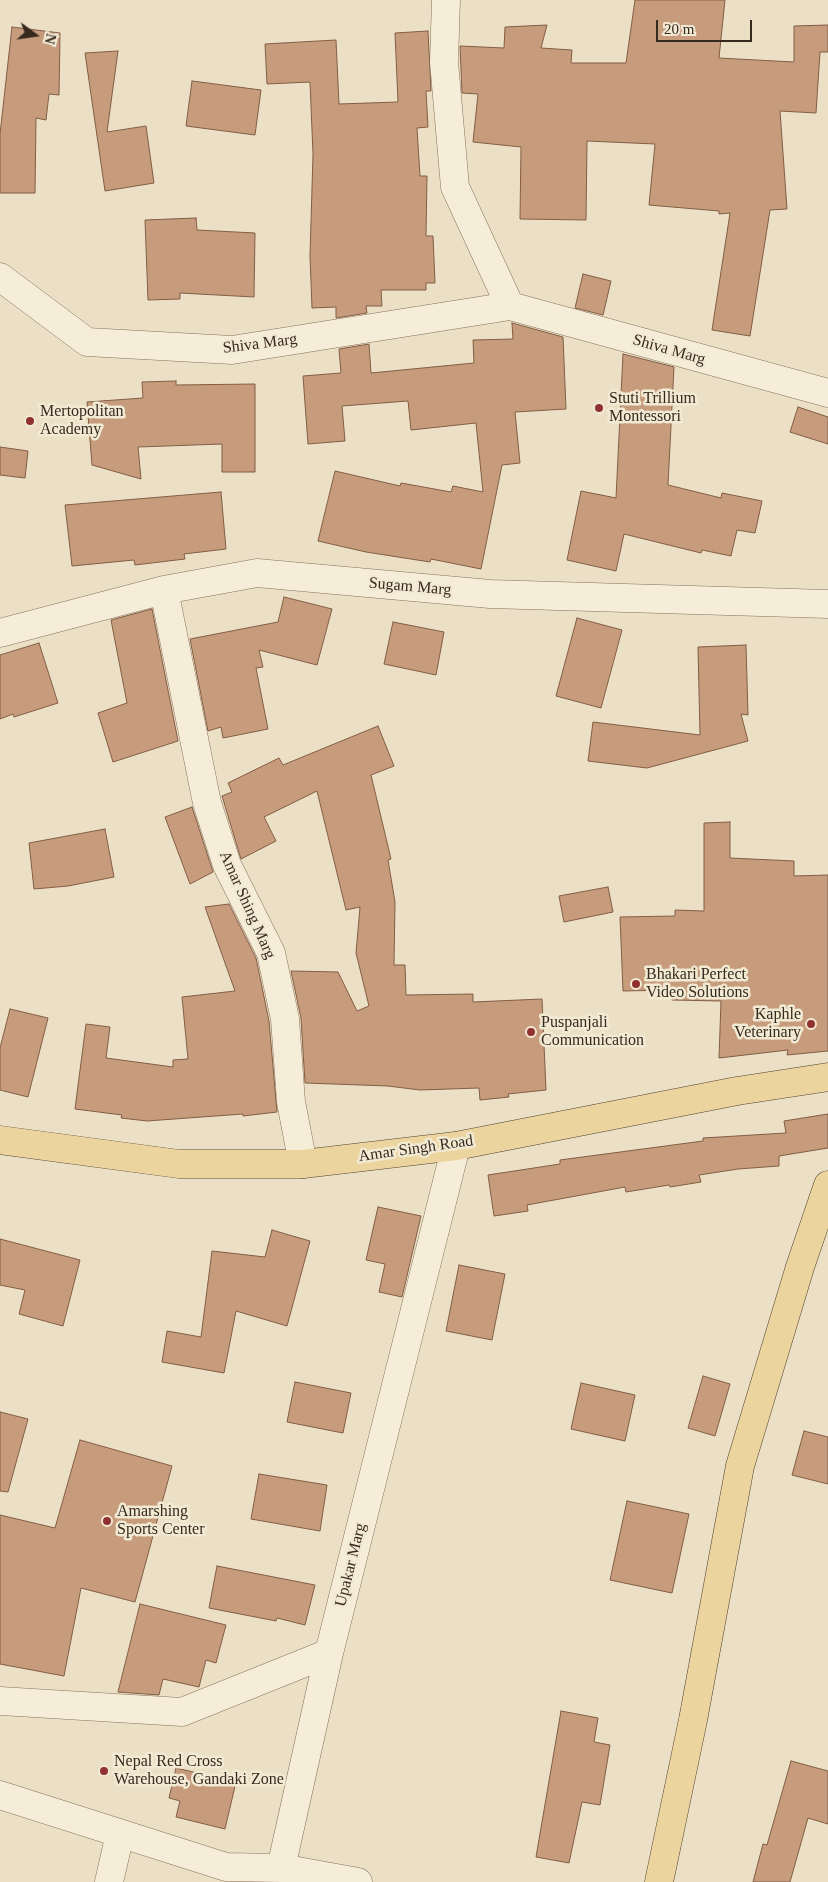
<!DOCTYPE html>
<html>
<head>
<meta charset="utf-8">
<style>
  body { margin:0 }
  #map { position:relative; width:828px; height:1882px; overflow:hidden; background:#ebe0c5; font-family:"Times New Roman",serif }
  canvas { display:block }
  .north { position:absolute; left:10px; top:10px; width:50px; height:50px; -webkit-text-stroke:4px #f3ead4; paint-order:stroke; rotate:104deg; font-size:14px; font-weight:700; line-height:20px; text-align:center; color:#362a1f }
  .north::after { content:''; display:block; margin:auto; width:18px; height:22px; background:#362a1f; clip-path:polygon(50% 0,100% 100%,50% 72%,0 100%) }
  .scale { position:absolute; left:656px; top:20px; width:96px; height:22px; box-sizing:border-box; border:2px solid #362a1f; border-top:0; padding-left:6px; font-size:15px; line-height:18px; white-space:nowrap; color:#362a1f; -webkit-text-stroke:4px #f3ead4; paint-order:stroke }
</style>
</head>
<body>
<div id="map">
<canvas width="828" height="1882"></canvas>
<div class="north">N</div>
<div class="scale">20 m</div>
</div>
<script>
const ctx = document.querySelector('canvas').getContext('2d');
ctx.lineJoin = 'round';
function fill(path, color) { ctx.fillStyle = color; ctx.fill(path, 'evenodd'); }
const toPath = rows => new Path2D(rows.map(r => 'M' + r).join(''));
function strokePath(path, color, width, dash) { ctx.strokeStyle = color; ctx.lineWidth = width; ctx.lineCap = dash ? 'butt' : 'round'; ctx.setLineDash(dash || []); ctx.stroke(path); }
function label(font, color, halo, rows, align = 'center') {
  ctx.font = font + ' "Times New Roman",serif'; ctx.lineWidth = 5; ctx.setLineDash([]); ctx.textBaseline = 'middle'; ctx.strokeStyle = halo; ctx.fillStyle = color; for (const [text, x, y, turn = 0] of rows) {
    ctx.save(); ctx.translate(x, y); ctx.rotate((+turn || 0) * Math.PI / 180); ctx.textAlign = isNaN(turn) ? turn : align; if (halo) ctx.strokeText(text, 0, 0); ctx.fillText(text, 0, 0); ctx.restore();
  }
}
const building = toPath([
  [635,0,725,0,719,58,794,62,794,26,828,25,828,52,820,52,816,113,780,111,787,209,770,210,750,336,712,330,730,213,719,214,719,211,649,205,655,144,587,141,586,220,520,219,521,147,473,142,478,94,462,93,460,46,504,48,505,27,547,25,541,48,572,50,571,63,626,63,635,0],
  [12,27,60,33,59,95,49,94,46,120,36,118,35,193,0,193,0,134,12,27],
  [428,31,431,91,426,91,428,127,417,128,420,176,427,176,426,236,433,236,435,283,426,283,426,290,381,290,382,306,366,306,367,313,336,318,336,307,312,308,310,256,313,154,310,82,267,84,265,44,336,40,339,104,398,102,395,33,428,31],
  [118,51,107,132,146,126,154,183,105,191,85,53,118,51],
  [192,81,261,90,255,135,186,126,192,81],
  [196,218,197,230,255,233,254,297,180,293,180,299,148,300,145,220,196,218],
  [583,274,611,281,603,315,575,308,583,274],
  [512,323,563,337,566,409,515,412,520,463,502,465,481,569,431,559,430,562,366,552,318,541,335,471,400,486,401,483,451,492,453,486,483,492,476,423,411,430,408,401,342,406,345,441,308,444,303,376,341,373,339,349,369,344,371,373,474,363,473,340,513,339,512,323],
  [623,354,674,367,668,485,721,498,722,493,762,501,755,533,737,530,731,556,702,550,701,553,624,534,616,571,567,560,581,491,616,498,623,354],
  [176,381,176,385,255,384,255,472,222,472,222,444,138,447,141,479,92,465,87,402,143,398,142,382,176,381],
  [798,407,828,417,828,444,790,432,798,407],
  [0,447,28,451,25,478,0,475,0,447],
  [221,492,226,549,184,554,185,559,135,565,134,560,72,566,65,505,221,492],
  [284,597,332,609,317,665,259,650,263,667,256,668,268,729,223,738,221,727,208,731,190,639,278,622,284,597],
  [152,609,178,741,113,762,98,713,127,703,111,620,152,609],
  [577,618,622,630,601,708,556,696,577,618],
  [393,622,444,632,436,675,384,664,393,622],
  [39,643,58,703,14,717,13,714,0,719,0,655,39,643],
  [746,645,748,715,741,714,748,741,647,768,588,761,593,722,700,735,698,647,746,645],
  [378,726,394,766,371,775,391,859,388,860,395,902,394,965,405,965,406,995,473,994,473,1002,542,999,546,1090,508,1094,509,1097,480,1100,479,1088,420,1090,388,1086,305,1083,301,1018,291,971,338,972,357,1011,369,1006,356,953,360,907,346,910,317,791,264,817,276,841,241,859,222,796,232,792,228,783,279,758,283,765,378,726],
  [192,807,213,872,190,884,165,817,192,807],
  [730,822,730,858,794,861,794,876,828,875,828,1051,787,1055,788,1050,719,1058,721,1001,672,1000,672,990,623,991,620,917,675,916,675,910,704,911,704,823,730,822],
  [105,829,114,877,68,886,34,889,29,843,105,829],
  [608,887,613,912,564,922,559,896,608,887],
  [229,904,256,958,269,1021,277,1112,243,1116,243,1114,147,1121,121,1118,122,1115,75,1109,86,1024,110,1027,106,1058,173,1067,173,1060,188,1059,182,997,235,991,205,907,229,904],
  [10,1009,48,1018,28,1097,0,1090,0,1048,10,1009],
  [828,1114,828,1148,779,1156,779,1166,738,1169,699,1175,701,1182,670,1187,669,1185,626,1192,625,1187,527,1205,528,1211,494,1216,488,1175,560,1164,560,1160,703,1141,703,1138,786,1133,784,1121,828,1114],
  [378,1207,421,1216,402,1297,379,1292,385,1264,366,1260,378,1207],
  [272,1230,310,1241,287,1326,236,1311,224,1373,162,1362,167,1331,201,1337,212,1251,265,1257,272,1230],
  [0,1239,80,1260,63,1326,19,1314,25,1290,0,1285,0,1239],
  [459,1265,505,1274,492,1340,446,1331,459,1265],
  [703,1376,730,1384,715,1436,688,1428,703,1376],
  [295,1382,351,1393,343,1433,287,1422,295,1382],
  [581,1383,635,1395,625,1441,571,1429,581,1383],
  [0,1412,28,1419,8,1492,0,1491,0,1412],
  [804,1431,828,1437,828,1484,792,1475,804,1431],
  [80,1440,172,1466,135,1602,81,1588,64,1676,0,1664,0,1515,55,1528,80,1440],
  [259,1474,327,1485,320,1531,251,1519,259,1474],
  [627,1501,689,1514,672,1593,610,1580,627,1501],
  [217,1566,315,1585,305,1625,277,1618,276,1621,209,1608,217,1566],
  [140,1604,226,1625,216,1663,206,1660,199,1687,163,1679,159,1695,118,1692,140,1604],
  [561,1711,598,1718,594,1742,610,1745,600,1805,582,1802,569,1863,536,1857,561,1711],
  [791,1761,828,1771,828,1824,808,1818,790,1882,753,1882,763,1844,767,1845,791,1761],
  [176,1768,236,1782,225,1829,176,1817,180,1801,169,1798,176,1768]
]);
const minor = toPath([
  [446,0,444,62,455,187,510,306],
  [0,277,87,342,232,350,510,306,828,393],
  [164,590,207,803,227,865,271,953,285,1019,291,1102,303,1164],
  [0,633,164,590,257,573,490,594,828,604],
  [0,1701,182,1712,329,1653,456,1146],
  [0,1795,226,1867,281,1868,358,1882],
  [281,1868,329,1653],
  [109,1882,120,1834]
]);
const major = toPath([
  [0,1140,179,1164,303,1164,456,1146,737,1091,828,1077],
  [659,1882,693,1720,740,1466,800,1267,828,1185]
]);
const markers = [
  [599,408,5,"#903031"],
  [30,421,5,"#903031"],
  [636,984,5,"#903031"],
  [811,1024,5,"#903031"],
  [531,1032,5,"#903031"],
  [107,1521,5,"#903031"],
  [104,1771,5,"#903031"]
];
const streetNames = [
  ["Shiva Marg",260,344,-7],
  ["Shiva Marg",669,350,16],
  ["Sugam Marg",410,587,5],
  ["Amar Shing Marg",247,905,66],
  ["Amar Singh Road",416,1149,-8],
  ["Upakar Marg",351,1565,-76]
];
const poiNames = [
  ["Stuti Trillium",609,399],
  ["Montessori",609,417],
  ["Mertopolitan",40,412],
  ["Academy",40,430],
  ["Bhakari Perfect",646,975],
  ["Video Solutions",646,993],
  ["Kaphle",801,1015,"right"],
  ["Veterinary",801,1033,"right"],
  ["Puspanjali",541,1023],
  ["Communication",541,1041],
  ["Amarshing",117,1512],
  ["Sports Center",117,1530],
  ["Nepal Red Cross",114,1762],
  ["Warehouse, Gandaki Zone",114,1780]
];
fill(building, '#c79c7d');
strokePath(building, '#825d44', 1);
strokePath(minor, '#85725c', 29);
strokePath(major, '#534030', 29);
strokePath(minor, '#f6edd8', 28);
strokePath(major, '#ecd49f', 28);
for (const [x, y, r, color] of markers) { const dot = new Path2D(); dot.arc(x, y, r, 0, 2 * Math.PI); ctx.fillStyle = color; ctx.fill(dot); strokePath(dot, '#f3ead4', 2); }
label('16px', '#362a1f', '#f3ead4', streetNames);
label('16px', '#362a1f', '#f3ead4', poiNames, 'left');
</script>
</body>
</html>
